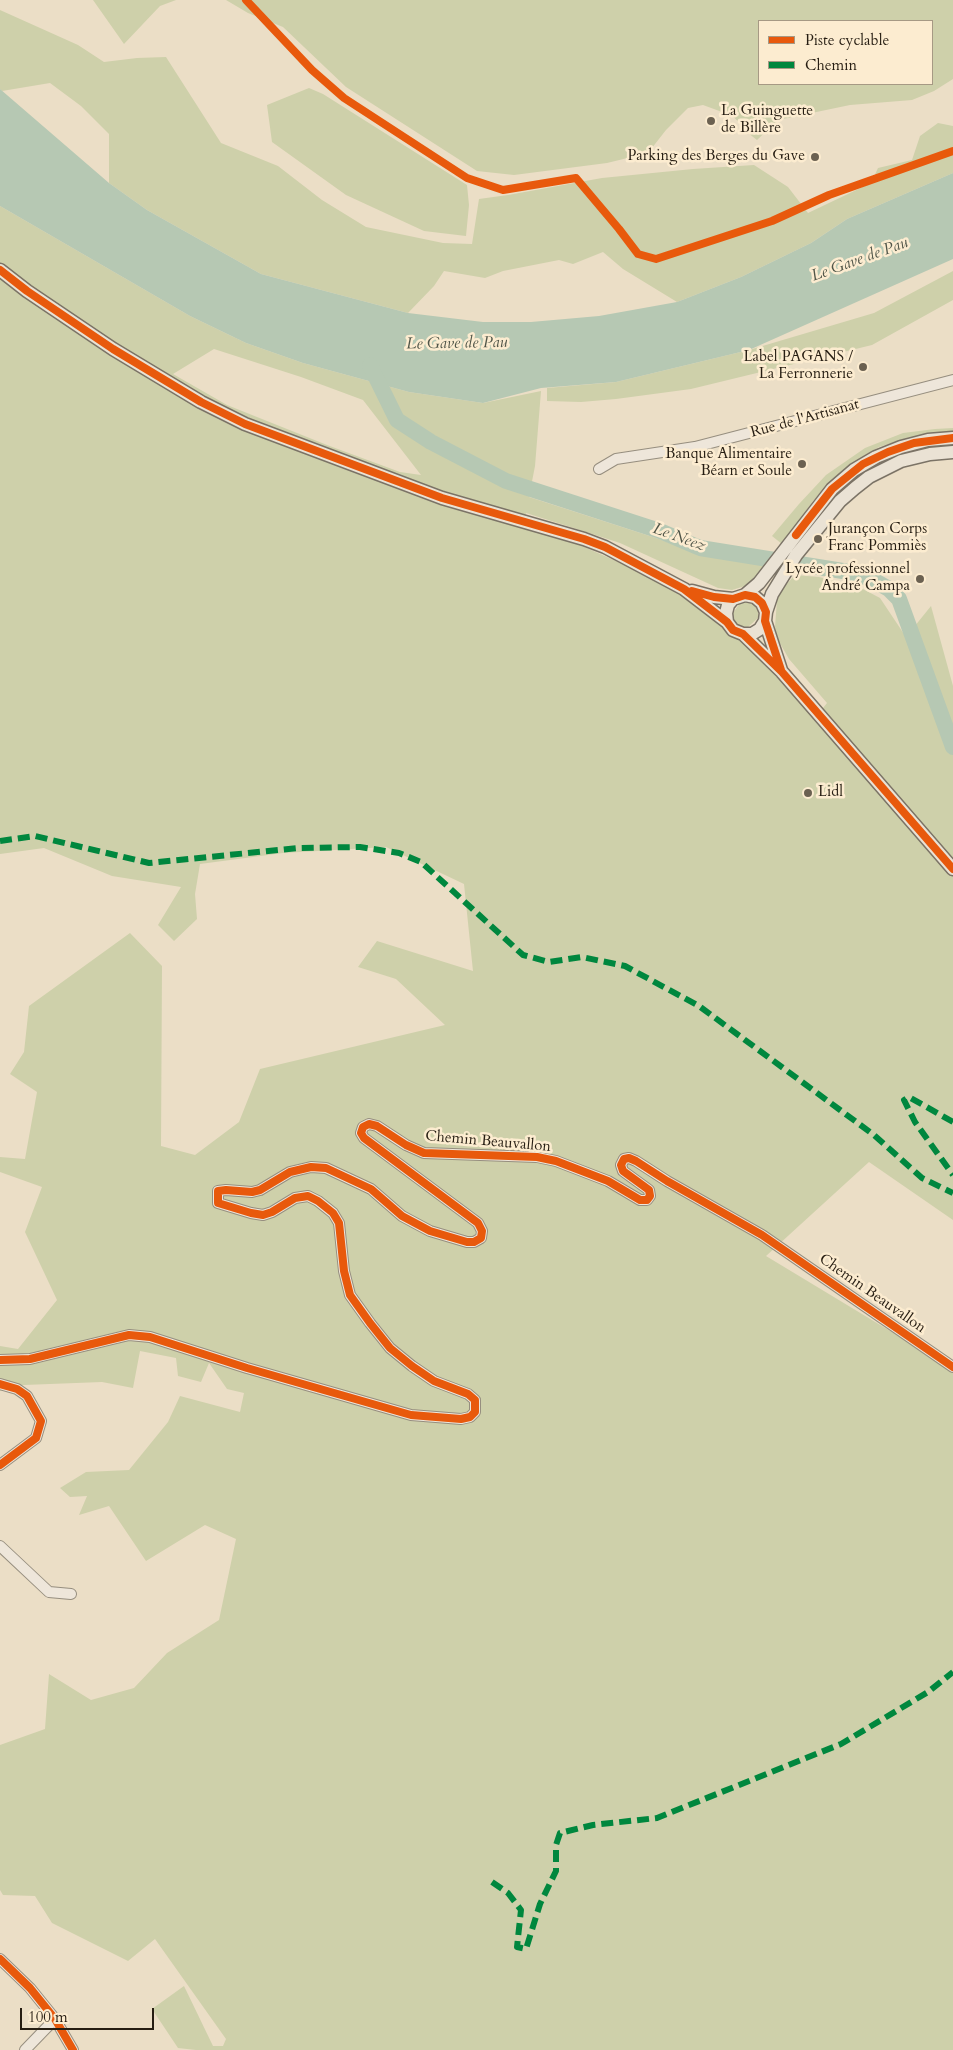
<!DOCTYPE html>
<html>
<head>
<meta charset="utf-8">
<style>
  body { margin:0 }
  #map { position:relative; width:953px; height:2050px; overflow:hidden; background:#ebdec6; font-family:Cardo,serif }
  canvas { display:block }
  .legend { position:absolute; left:758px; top:20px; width:175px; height:65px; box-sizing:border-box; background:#fcecd0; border:1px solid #a69984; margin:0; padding:6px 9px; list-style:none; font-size:15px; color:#261d12 }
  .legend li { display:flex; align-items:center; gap:10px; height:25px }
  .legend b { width:25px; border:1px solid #a69984 }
  .scale { position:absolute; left:20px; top:2008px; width:134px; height:22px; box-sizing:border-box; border:2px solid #261d12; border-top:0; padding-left:6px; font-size:15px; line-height:18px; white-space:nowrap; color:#261d12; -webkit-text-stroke:4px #fcecd0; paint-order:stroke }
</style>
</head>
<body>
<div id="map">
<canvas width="953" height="2050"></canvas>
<ul class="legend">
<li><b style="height:6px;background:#e8590c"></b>Piste cyclable</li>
<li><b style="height:6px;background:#00873e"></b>Chemin</li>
</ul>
<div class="scale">100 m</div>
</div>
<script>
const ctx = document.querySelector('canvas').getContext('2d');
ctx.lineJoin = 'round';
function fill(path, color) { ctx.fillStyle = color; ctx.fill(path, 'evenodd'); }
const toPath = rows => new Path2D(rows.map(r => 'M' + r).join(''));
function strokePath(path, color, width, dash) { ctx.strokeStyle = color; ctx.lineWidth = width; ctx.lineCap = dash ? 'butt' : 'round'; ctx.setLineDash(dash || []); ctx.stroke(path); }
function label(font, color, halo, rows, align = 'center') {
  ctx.font = font + ' Cardo,serif'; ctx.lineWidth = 5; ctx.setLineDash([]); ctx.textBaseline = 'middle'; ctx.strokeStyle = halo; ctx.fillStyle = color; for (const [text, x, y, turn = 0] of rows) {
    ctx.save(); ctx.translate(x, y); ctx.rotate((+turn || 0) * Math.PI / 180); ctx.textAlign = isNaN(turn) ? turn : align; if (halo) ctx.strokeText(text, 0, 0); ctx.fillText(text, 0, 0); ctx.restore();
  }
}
const green = toPath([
  [93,0,176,0,160,6,124,44],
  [226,0,953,0,953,79,934,91,912,100,850,105,778,120,757,140,748,133,733,116,703,105,688,108,666,130,648,153,607,163,514,175,477,171,346,87,283,27,248,13],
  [759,21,932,21,932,84,759,84],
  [0,10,78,45,104,62,137,58,166,57,221,143,278,166,322,200,366,227,443,243,472,244,479,199,508,195,602,178,693,169,754,165,788,187,808,213,871,183,878,168,912,160,920,136,938,123,953,126,953,173,847,219,811,243,741,277,677,302,623,269,603,252,573,264,559,260,503,271,485,278,444,271,434,286,408,313,261,274,147,210,109,183,109,134,81,106,50,83,2,91,0,89],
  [309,88,323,94,467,185,469,205,466,236,424,231,346,195,272,142,267,105],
  [0,206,190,316,246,343,303,363,409,392,483,403,541,391,535,466,529,497,659,539,693,552,765,564,757,576,745,586,732,590,718,588,620,543,580,530,526,513,524,523,555,534,733,613,740,603,744,601,752,603,758,610,758,618,748,627,823,708,827,703,789,659,777,638,775,627,777,600,783,588,795,575,819,577,861,588,880,598,906,637,931,606,953,686,953,1220,869,1162,766,1256,953,1369,953,2050,196,2050,178,2048,152,2009,184,1986,213,2046,223,2046,226,2039,155,1939,128,1961,52,1923,35,1896,3,1895,0,1890,0,1745,45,1729,49,1674,91,1700,134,1688,167,1653,219,1620,236,1539,205,1525,146,1561,109,1506,79,1515,87,1496,70,1497,60,1488,86,1472,129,1470,168,1422,180,1396,240,1412,244,1393,227,1389,209,1363,201,1382,178,1376,176,1358,140,1351,133,1388,102,1382,24,1385,0,1391,0,1346,18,1349,57,1300,25,1232,42,1187,0,1172,0,1157,25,1159,37,1092,10,1074,24,1052,29,1006,130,933,162,966,161,1146,195,1155,239,1122,260,1069,445,1025,396,979,358,967,377,941,473,971,464,884,386,847,283,853,200,864,195,894,197,919,174,941,158,925,181,887,112,876,44,848,0,854],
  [214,349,301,377,363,400,421,475,400,472,327,445,227,405,173,374],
  [953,271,953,300,872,345,691,389,616,399,581,402,547,401,547,388,616,382,749,350,874,313],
  [953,428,953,432,936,433,907,438,879,447,865,455,830,482,813,501,782,544,772,536,799,504,826,475,865,448,903,433,935,429]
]);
const water = toPath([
  [0,89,109,183,147,210,261,274,408,313,483,322,531,322,599,316,677,302,741,277,811,243,847,219,953,173,953,259,749,350,616,382,541,388,483,403,409,392,303,363,246,343,190,316,0,206]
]);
const river = toPath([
  [370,365,397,420,431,442,506,481,660,531,700,548,849,572,873,580,889,589,899,599,953,747]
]);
const minor = toPath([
  [599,469,616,459,695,447,953,380],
  [0,1360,30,1359,129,1335,150,1337,247,1368,411,1415,461,1419,470,1417,475,1412,475,1400,468,1394,434,1381,412,1366,390,1348,370,1323,350,1295,344,1271,339,1223,333,1213,318,1201,308,1196,295,1198,272,1212,263,1215,251,1213,218,1203,218,1191,226,1190,252,1192,260,1190,290,1172,311,1167,326,1168,371,1189,402,1216,430,1231,467,1242,474,1242,481,1238,482,1231,478,1223,364,1138,361,1133,363,1127,369,1124,377,1126,406,1145,424,1153,537,1157,556,1161,608,1181,640,1200,647,1200,650,1196,649,1190,623,1171,621,1165,624,1159,629,1158,636,1161,667,1181,762,1235,953,1367],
  [0,1384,17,1389,27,1396,41,1421,36,1438,0,1465],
  [0,1546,49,1592,71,1594],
  [0,1959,30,1988,55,2019,73,2050],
  [25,2050,55,2019]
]);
const major = toPath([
  [0,270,27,291,113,349,201,402,245,424,442,498,584,539,605,547,684,589,727,622,733,630,743,634,782,672,953,869],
  [692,591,714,597,733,599],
  [745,595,759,583,832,489,854,470,876,457,901,447,928,440,953,438],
  [766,612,772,594,796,555,840,501,855,488,869,477,901,461,930,454,953,452],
  [765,621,781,670],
  [727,622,726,613,728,605,733,599,745,595,755,597,762,603,766,612,765,621,760,629,752,634,743,634]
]);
const quiet = toPath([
  [0,841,35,836,149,863,298,848,360,847,399,853,421,862,523,955,549,962,582,957,625,966,699,1006,874,1135,922,1178,953,1193],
  [953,1122,909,1097,904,1100,915,1122,953,1175],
  [492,1882,508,1893,521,1910,517,1947,526,1949,540,1904,556,1871,556,1845,560,1833,593,1825,657,1818,841,1744,928,1692,953,1672]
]);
const cycleway = toPath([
  [246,0,312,70,344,98,467,178,503,190,576,178,619,229,638,254,656,259,772,221,829,195,953,151],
  [0,270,27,291,113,349,201,402,245,424,442,498,584,539,605,547,684,589,727,622,733,630,743,634,782,672,953,869],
  [796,535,832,489,863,464,888,452,914,443,953,438],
  [692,591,714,597,733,599,745,595,755,597,762,603,766,612,765,621,781,670],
  [0,1360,30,1359,129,1335,150,1337,247,1368,411,1415,461,1419,470,1417,475,1412,475,1400,468,1394,434,1381,412,1366,390,1348,370,1323,350,1295,344,1271,339,1223,333,1213,318,1201,308,1196,295,1198,272,1212,263,1215,251,1213,218,1203,218,1191,226,1190,252,1192,260,1190,290,1172,311,1167,326,1168,371,1189,402,1216,430,1231,467,1242,474,1242,481,1238,482,1231,478,1223,364,1138,361,1133,363,1127,369,1124,377,1126,406,1145,424,1153,537,1157,556,1161,608,1181,640,1200,647,1200,650,1196,649,1190,623,1171,621,1165,624,1159,629,1158,636,1161,667,1181,762,1235,953,1367],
  [0,1384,17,1389,27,1396,41,1421,36,1438,0,1465],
  [0,1959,30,1988,55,2019,73,2050]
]);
const markers = [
  [711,121,5,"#6b6151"],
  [815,157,5,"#6b6151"],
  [863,367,5,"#6b6151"],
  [802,464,5,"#6b6151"],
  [818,539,5,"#6b6151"],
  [920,579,5,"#6b6151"],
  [808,793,5,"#6b6151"]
];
const poiNames = [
  ["La Guinguette",721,112,"left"],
  ["de Billère",721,129,"left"],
  ["Parking des Berges du Gave",805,157],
  ["Label PAGANS /",853,358],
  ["La Ferronnerie",853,375],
  ["Banque Alimentaire",792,455],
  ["Béarn et Soule",792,472],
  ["Jurançon Corps",828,530,"left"],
  ["Franc Pommiès",828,547,"left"],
  ["Lycée professionnel",910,570],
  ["André Campa",910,587],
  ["Lidl",818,793,"left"]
];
const streetNames = [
  ["Rue de l'Artisanat",805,419,-15],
  ["Chemin Beauvallon",488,1142,5],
  ["Chemin Beauvallon",872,1294,35]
];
const waterNames = [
  ["Le Gave de Pau",860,260,-20],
  ["Le Gave de Pau",457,344,-1],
  ["Le Neez",679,538,20]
];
fill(green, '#ced0aa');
fill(water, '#b6c8b3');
strokePath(river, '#b6c8b3', 16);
strokePath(minor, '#968e7f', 12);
strokePath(major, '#7b7366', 15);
strokePath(minor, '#eee6da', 10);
strokePath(major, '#eae2d4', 12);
strokePath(quiet, '#00873e', 6, [12, 6]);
strokePath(cycleway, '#e8590c', 8);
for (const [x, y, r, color] of markers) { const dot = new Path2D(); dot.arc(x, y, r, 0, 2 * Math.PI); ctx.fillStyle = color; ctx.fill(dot); strokePath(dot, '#fcecd0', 2); }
label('15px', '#261d12', '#fcecd0', poiNames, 'right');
label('15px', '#261d12', '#fcecd0', streetNames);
label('italic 16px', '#505548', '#fcecd0', waterNames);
</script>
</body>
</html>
